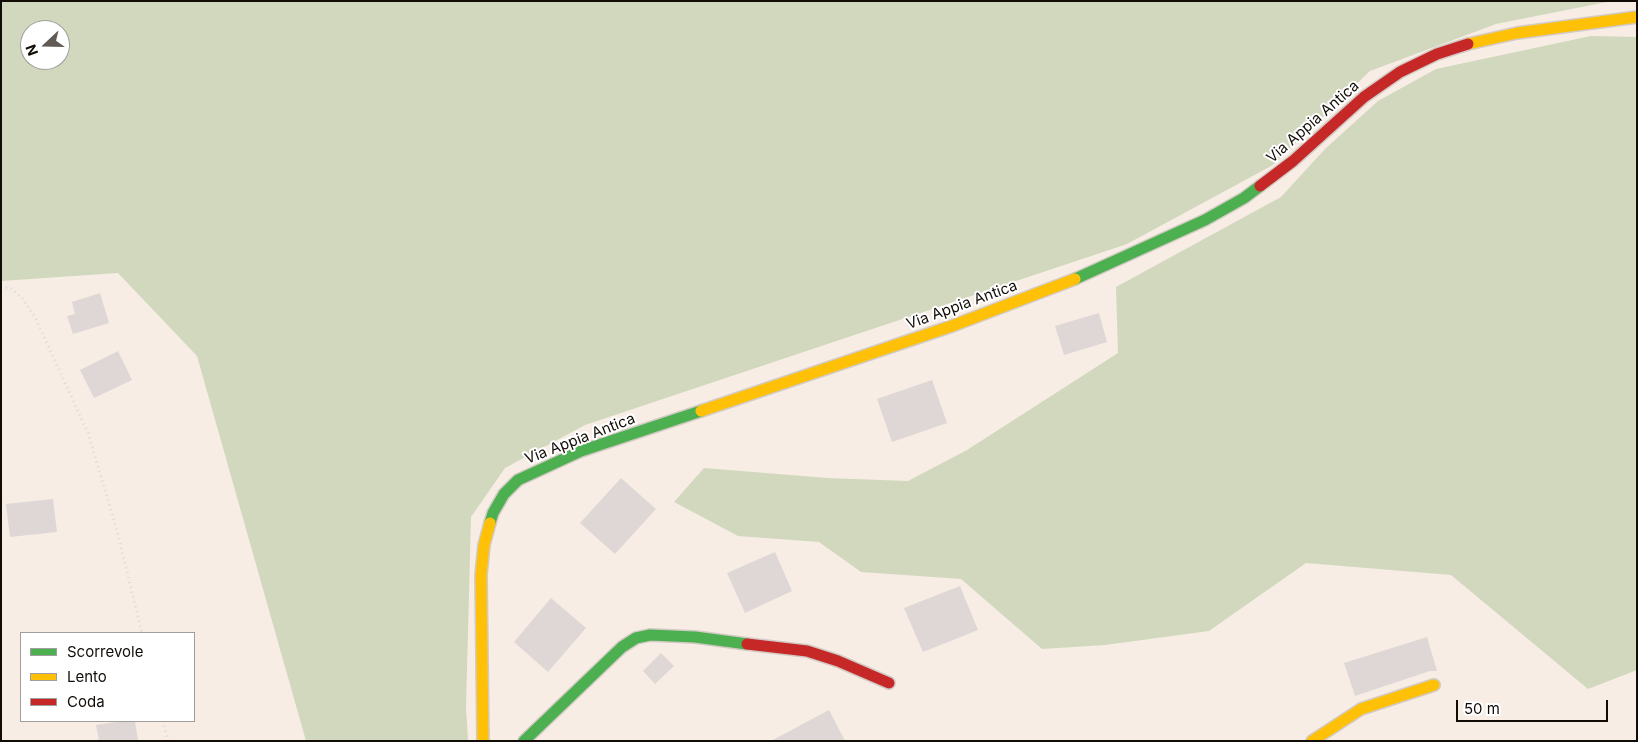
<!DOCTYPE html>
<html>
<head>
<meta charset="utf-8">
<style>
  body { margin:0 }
  #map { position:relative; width:1638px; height:742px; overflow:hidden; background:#f7ede5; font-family:Inter,sans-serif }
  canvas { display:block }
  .frame { position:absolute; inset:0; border:2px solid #120c07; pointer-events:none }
  .legend { position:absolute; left:20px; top:632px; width:175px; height:90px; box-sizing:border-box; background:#fff; border:1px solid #a09e9c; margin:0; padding:6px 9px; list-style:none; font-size:15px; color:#120c07 }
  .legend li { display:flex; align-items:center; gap:10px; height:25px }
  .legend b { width:25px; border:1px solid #a09e9c }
  .north { position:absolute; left:20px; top:20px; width:50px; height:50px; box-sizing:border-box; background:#fff; border:1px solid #a09e9c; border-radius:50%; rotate:249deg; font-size:14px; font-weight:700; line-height:20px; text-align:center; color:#120c07 }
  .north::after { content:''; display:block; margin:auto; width:18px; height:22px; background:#625b55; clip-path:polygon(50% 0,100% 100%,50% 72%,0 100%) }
  .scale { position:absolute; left:1456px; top:700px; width:152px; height:22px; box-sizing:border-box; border:2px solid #120c07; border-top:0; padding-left:6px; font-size:15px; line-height:18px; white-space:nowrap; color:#120c07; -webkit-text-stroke:4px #fff; paint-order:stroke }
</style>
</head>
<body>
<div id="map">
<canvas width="1638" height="742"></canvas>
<div class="frame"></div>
<ul class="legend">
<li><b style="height:6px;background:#4caf50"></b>Scorrevole</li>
<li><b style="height:6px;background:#ffc107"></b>Lento</li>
<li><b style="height:6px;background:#c62828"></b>Coda</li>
</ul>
<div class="north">N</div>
<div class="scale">50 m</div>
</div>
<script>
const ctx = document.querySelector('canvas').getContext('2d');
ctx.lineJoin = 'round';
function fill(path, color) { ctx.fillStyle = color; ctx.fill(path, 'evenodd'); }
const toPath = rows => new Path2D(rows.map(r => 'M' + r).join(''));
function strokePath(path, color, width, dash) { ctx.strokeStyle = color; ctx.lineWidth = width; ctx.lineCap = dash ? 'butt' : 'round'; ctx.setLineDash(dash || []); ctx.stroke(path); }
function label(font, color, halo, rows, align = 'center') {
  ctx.font = font + ' Inter,sans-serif'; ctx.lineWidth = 4; ctx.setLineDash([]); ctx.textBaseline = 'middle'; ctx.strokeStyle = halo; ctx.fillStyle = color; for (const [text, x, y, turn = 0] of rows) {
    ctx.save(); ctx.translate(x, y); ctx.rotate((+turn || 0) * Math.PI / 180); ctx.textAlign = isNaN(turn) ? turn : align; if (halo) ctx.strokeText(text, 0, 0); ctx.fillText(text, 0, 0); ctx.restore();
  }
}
const forest = toPath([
  [1,1,1612,1,1496,24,1370,71,1273,165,1127,244,585,425,505,468,471,517,466,707,468,741,306,741,197,356,118,273,1,281],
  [30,30,60,30,60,60,30,60],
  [1591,36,1637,37,1637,670,1588,689,1451,575,1306,563,1209,631,1105,645,1042,649,961,579,861,572,819,542,738,536,674,502,704,468,827,478,908,481,967,450,1118,353,1116,287,1281,197,1325,149,1378,101,1436,69]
]);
const building = toPath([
  [100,293,109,323,73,334,67,316,75,314,72,302],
  [1099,313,1107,342,1064,355,1055,326],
  [118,351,132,380,94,398,80,370],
  [932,380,947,423,892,442,877,399],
  [621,478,656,509,615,554,580,523],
  [53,499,57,532,10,537,6,504],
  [775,552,792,591,745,613,727,573],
  [960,586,978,630,923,652,904,608],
  [551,598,586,628,548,672,514,642],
  [1427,637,1437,671,1430,671,1355,696,1344,663],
  [661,653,674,666,655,684,643,671],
  [829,710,845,741,771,741],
  [122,721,135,721,138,741,99,741,96,725]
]);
const path = toPath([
  [1,286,12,289,22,298,35,317,88,433,117,531,142,633],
  [163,721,168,741]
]);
const fast = toPath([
  [1075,279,1205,220,1244,198,1260,186],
  [490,523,493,513,504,494,518,480,581,451,701,411],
  [524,741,622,647,636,638,650,635,695,637,747,644]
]);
const slow = toPath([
  [1468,44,1517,33,1637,17],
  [701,411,952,326,1075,279],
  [483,741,481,575,484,545,490,523],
  [1312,741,1361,709,1434,685]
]);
const jam = toPath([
  [1260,186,1293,161,1364,97,1400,72,1437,54,1468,44],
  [747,644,807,651,838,661,889,683]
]);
const streetNames = [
  ["Via Appia Antica",1313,122,-41],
  ["Via Appia Antica",962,305,-20],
  ["Via Appia Antica",580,439,-21]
];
fill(forest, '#d1d8bd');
fill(building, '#ded7d5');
strokePath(fast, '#d2cac4', 14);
strokePath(slow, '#d2cac4', 14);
strokePath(jam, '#d2cac4', 14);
strokePath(path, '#dcd9d6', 3, [1, 4]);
strokePath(fast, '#4caf50', 11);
strokePath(slow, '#ffc107', 11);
strokePath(jam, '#c62828', 11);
label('15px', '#120c07', '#fff', streetNames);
</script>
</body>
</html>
